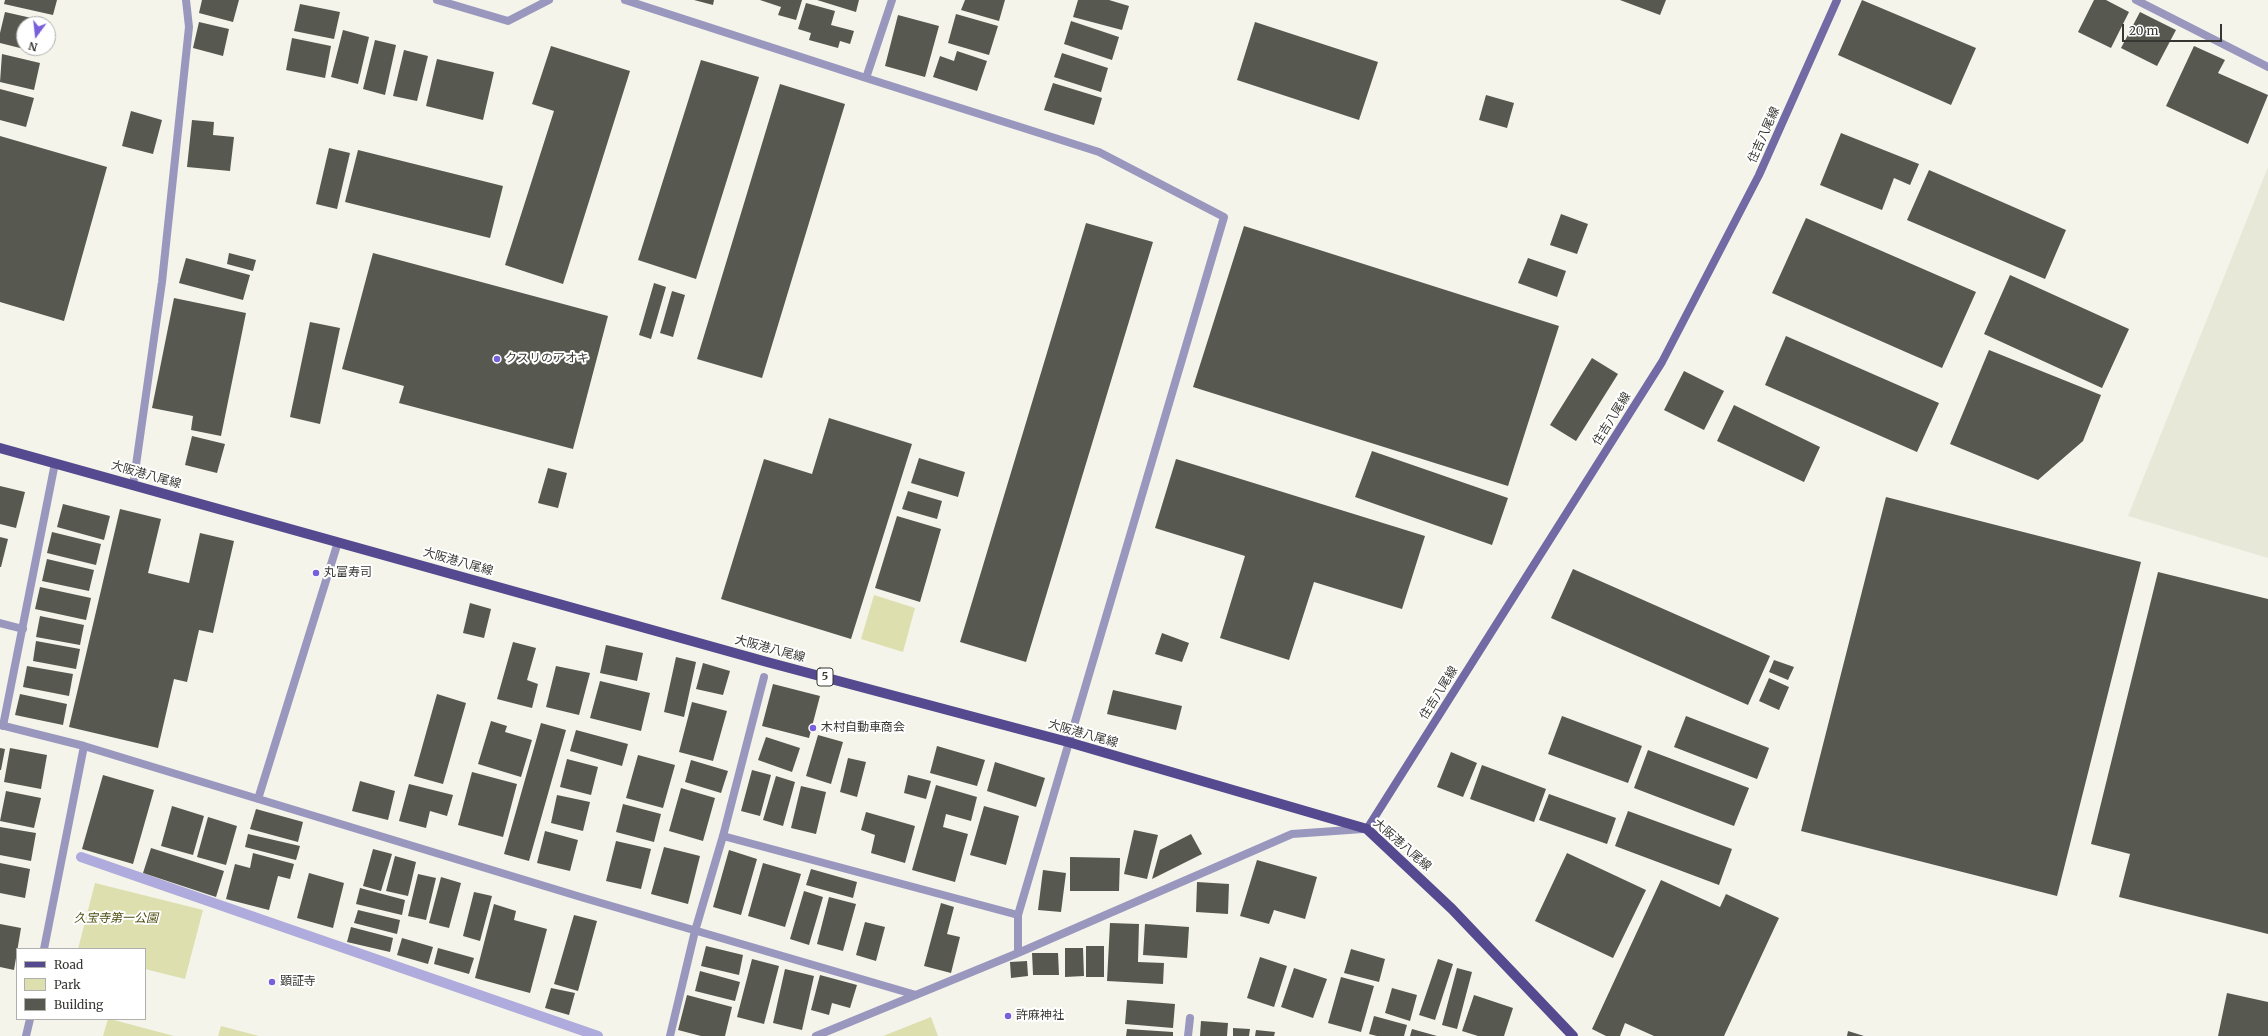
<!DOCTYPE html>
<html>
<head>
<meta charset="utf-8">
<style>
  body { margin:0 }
  #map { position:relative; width:2268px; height:1036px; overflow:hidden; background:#f4f4ea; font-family:Merriweather,serif }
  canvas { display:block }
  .legend { position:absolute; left:16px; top:948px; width:130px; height:72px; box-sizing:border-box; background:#fff; border:1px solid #afafad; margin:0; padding:5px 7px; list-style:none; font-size:12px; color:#363632 }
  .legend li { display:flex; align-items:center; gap:8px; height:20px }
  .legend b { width:20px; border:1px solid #afafad }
  .north { position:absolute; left:16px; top:16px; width:40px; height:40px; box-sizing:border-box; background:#fff; border:1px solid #afafad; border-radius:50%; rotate:195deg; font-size:11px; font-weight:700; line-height:16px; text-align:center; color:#363632 }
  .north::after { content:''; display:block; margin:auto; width:14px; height:18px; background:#7860da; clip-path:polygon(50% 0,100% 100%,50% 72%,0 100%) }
  .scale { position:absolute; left:2122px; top:24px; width:100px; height:18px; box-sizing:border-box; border:2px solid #363632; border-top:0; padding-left:5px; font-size:12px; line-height:14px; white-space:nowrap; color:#363632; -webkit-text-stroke:3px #fff; paint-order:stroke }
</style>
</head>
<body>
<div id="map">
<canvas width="2268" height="1036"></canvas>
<ul class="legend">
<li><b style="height:5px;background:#554a8f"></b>Road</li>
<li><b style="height:11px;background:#dddfaf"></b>Park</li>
<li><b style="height:11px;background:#57584f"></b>Building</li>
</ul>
<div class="north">N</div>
<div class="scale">20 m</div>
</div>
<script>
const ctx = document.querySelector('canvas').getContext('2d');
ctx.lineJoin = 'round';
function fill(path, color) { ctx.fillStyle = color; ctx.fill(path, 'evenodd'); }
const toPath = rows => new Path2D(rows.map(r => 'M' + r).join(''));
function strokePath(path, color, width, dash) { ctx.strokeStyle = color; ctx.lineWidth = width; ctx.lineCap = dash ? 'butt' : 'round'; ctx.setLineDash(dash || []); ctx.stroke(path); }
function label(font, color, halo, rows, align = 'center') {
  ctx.font = font + ' Merriweather,"Noto Sans JP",serif'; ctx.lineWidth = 4; ctx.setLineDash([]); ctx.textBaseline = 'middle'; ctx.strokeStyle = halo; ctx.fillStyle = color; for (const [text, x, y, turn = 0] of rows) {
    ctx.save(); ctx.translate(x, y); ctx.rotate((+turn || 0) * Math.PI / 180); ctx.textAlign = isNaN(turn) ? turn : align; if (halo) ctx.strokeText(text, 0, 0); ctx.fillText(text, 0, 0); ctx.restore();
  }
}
const built = toPath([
  [2268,167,2268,558,2128,516]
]);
const green = toPath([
  [874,595,915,608,903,652,861,639],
  [95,883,203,910,185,979,145,969,145,949,78,949],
  [931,1017,938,1036,883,1036],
  [108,1019,110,1019,174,1036,103,1036],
  [221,1026,259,1036,218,1036]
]);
const stream = toPath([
  [81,857,598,1036]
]);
const building = toPath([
  [5,0,57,0,53,15,4,4],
  [202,0,239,0,233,22,199,13],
  [694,0,714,0,713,5],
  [760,0,802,0,796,20,778,15,781,7],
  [817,0,859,0,856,12],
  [965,0,1005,0,999,21,961,10],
  [1078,0,1109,0,1129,6,1122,30,1073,17],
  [1620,0,1666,0,1660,15],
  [1862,0,1976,48,1951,105,1838,55],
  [2094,0,2106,0,2129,12,2111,48,2078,32],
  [806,3,835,11,831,25,854,31,850,44,840,41,838,48,809,40,811,33,798,29],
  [300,4,340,12,334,39,294,31],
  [5,12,49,22,49,24,24,24,24,48,33,48,32,51,0,43,0,33],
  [2140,12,2176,30,2157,66,2121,48],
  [956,14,998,26,989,55,948,43],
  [898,15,939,26,925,77,885,66],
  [1071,21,1119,37,1112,60,1064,44],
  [199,22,229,29,223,56,193,48],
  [1255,22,1378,62,1359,120,1237,80],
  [343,30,369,37,358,84,331,77],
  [292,38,331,46,325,78,286,70],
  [375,40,396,45,385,95,363,89],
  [551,46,630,71,563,284,505,265,554,111,532,104],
  [2194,46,2225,60,2218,73,2268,95,2248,144,2166,106],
  [404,50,428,56,417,101,393,96],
  [957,51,987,61,977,91,933,77,940,56,954,61],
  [1062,53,1108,68,1101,92,1054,77],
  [2,54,40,63,34,90,0,82],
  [437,59,494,72,483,120,426,106],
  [701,60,759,77,696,279,638,260],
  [1053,83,1102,98,1094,125,1044,110],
  [780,84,845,104,762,378,697,359],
  [0,89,34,98,26,127,0,120],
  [1486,95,1514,103,1507,128,1479,120],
  [131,111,162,120,153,154,122,146],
  [192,120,214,122,213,135,234,137,230,171,187,167],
  [1841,133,1919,164,1910,185,1894,178,1882,210,1820,185],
  [0,136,107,167,64,321,0,302],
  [329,148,350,153,337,209,316,204],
  [358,150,503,186,490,238,345,202],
  [1929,170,2066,230,2045,279,1907,220],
  [1561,214,1588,224,1577,254,1550,245],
  [1806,218,1976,292,1942,368,1772,293],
  [1086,223,1153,242,1026,662,960,642],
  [1244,226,1559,326,1508,486,1193,387],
  [229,253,256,260,253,271,227,264],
  [373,253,608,316,573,449,399,403,404,386,342,369],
  [186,258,250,275,243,300,179,283],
  [1528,258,1566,271,1557,297,1518,283],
  [2010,275,2129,329,2102,388,1984,334],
  [654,283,666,287,651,339,639,335],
  [672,291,685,295,673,337,660,333],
  [174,298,246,313,221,436,191,430,193,416,152,408],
  [310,322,340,328,320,424,290,417],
  [1786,336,1939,403,1917,452,1765,385],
  [1989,350,2101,395,2083,441,2038,480,1950,444],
  [1592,358,1618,374,1576,441,1550,425],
  [1684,371,1724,391,1704,430,1664,410],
  [1734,405,1820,447,1804,482,1717,441],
  [829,418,912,444,851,639,721,599,764,459,812,474],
  [192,436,225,444,217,473,185,465],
  [1372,451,1508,498,1492,545,1355,497],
  [919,458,965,472,958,497,911,483],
  [1176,459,1425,536,1402,609,1314,582,1289,660,1220,638,1245,556,1155,528],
  [548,468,567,473,558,508,538,503],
  [0,486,25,492,16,528,0,524],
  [908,491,942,501,937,519,902,509],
  [1886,497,2141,562,2057,896,1801,831],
  [63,504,110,516,104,540,57,527],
  [120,509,161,519,148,573,189,583,200,533,234,541,213,633,199,630,187,682,174,679,158,748,69,727],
  [897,516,941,529,920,602,875,588],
  [52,532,101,544,96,565,47,553],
  [0,537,8,539,1,567,0,567],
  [47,559,94,570,89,591,42,581],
  [1573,569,1770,656,1748,705,1551,618],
  [2158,572,2268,599,2268,934,2119,897,2130,854,2091,844],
  [40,587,91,598,86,620,35,609],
  [470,603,491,609,484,638,463,633],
  [40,616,84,625,80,645,36,637],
  [1162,633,1189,643,1182,662,1155,654],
  [36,641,80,649,76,669,33,661],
  [513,642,536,648,527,680,538,684,532,708,497,699],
  [606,645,643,653,637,681,600,673],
  [676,657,696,662,684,717,664,712],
  [1774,660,1794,667,1788,680,1769,672],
  [703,663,730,671,723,695,696,689],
  [27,666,73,674,69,696,23,687],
  [556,666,590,673,579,715,546,707],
  [1769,678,1789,687,1779,710,1759,701],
  [600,681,650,693,641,731,590,718],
  [773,684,820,696,809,738,762,726],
  [1113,690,1182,706,1176,730,1107,714],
  [20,694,67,704,63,725,15,715],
  [437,694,466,703,443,784,414,776],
  [692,702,727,711,713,761,679,752],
  [1562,716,1642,746,1628,783,1548,754],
  [1686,716,1769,748,1757,779,1674,747],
  [491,721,507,726,505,732,532,740,521,777,478,764],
  [541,723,566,730,529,861,504,854],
  [576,730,628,744,622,766,570,751],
  [818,735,843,742,831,784,806,776],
  [766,737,800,748,792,772,758,760],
  [937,746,985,760,977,786,930,773],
  [0,748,5,749,1,770,0,770],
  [10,748,47,755,41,789,4,782],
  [1648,750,1749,788,1734,826,1634,788],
  [1451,752,1477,763,1463,797,1437,787],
  [638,755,675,765,663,808,626,798],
  [848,758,866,762,857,797,840,792],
  [567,759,598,767,591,795,560,787],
  [691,760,728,771,721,793,685,782],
  [995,762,1045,778,1036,807,987,791],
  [1482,765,1546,789,1534,822,1470,799],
  [752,770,771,775,760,816,741,811],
  [472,772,517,784,503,837,458,825],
  [103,775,154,790,133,864,82,849],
  [908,775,931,781,926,799,904,793],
  [776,776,795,782,783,826,763,820],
  [360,781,395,791,388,820,352,811],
  [409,784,453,795,447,816,430,811,426,828,399,821],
  [936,785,977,797,971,821,946,814,943,827,968,834,955,882,912,870],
  [801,786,826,792,816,834,791,828],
  [681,788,715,798,703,841,669,831],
  [6,791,41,798,34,828,0,821],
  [1549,794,1616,818,1607,844,1539,820],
  [557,795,590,802,583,831,551,823],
  [623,804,661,814,654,842,616,832],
  [172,806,204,816,193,855,161,846],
  [984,806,1019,816,1006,865,970,855],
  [256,809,303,822,298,842,250,829],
  [1628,811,1732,849,1719,885,1615,846],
  [866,812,915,826,905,863,871,853,875,835,861,830],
  [208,817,237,826,226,865,197,857],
  [0,827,36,833,31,861,0,855],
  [1134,830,1158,835,1147,879,1124,874],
  [545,831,578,840,570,871,537,863],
  [248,834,300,846,296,860,245,847],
  [1191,834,1202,854,1152,879,1160,850],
  [616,841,651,849,641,889,606,881],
  [664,847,700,856,688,904,651,894],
  [151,848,224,871,216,897,143,873],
  [373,849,392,854,381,891,363,886],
  [729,850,757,859,741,915,713,907],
  [253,853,294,864,290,879,278,876,269,910,226,899,235,864,250,868],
  [1567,853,1646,890,1613,958,1535,921],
  [395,856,416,862,408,896,386,891],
  [1070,857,1120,858,1119,891,1070,891],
  [1257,860,1317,877,1305,919,1274,910,1269,924,1240,916],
  [0,863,30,869,25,898,0,893],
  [763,863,801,874,785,927,748,916],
  [811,869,857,882,853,898,806,885],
  [1043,870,1066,873,1061,912,1038,910],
  [309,873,344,883,333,928,297,918],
  [418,874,436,878,426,920,408,916],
  [441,877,461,883,449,928,429,923],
  [1661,880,1720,907,1726,894,1779,918,1724,1036,1654,1036,1625,1023,1620,1036,1606,1036,1592,1029],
  [1197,882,1229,884,1228,914,1196,912],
  [360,888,405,900,402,915,356,904],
  [804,891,823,897,809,945,790,939],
  [474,892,492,896,480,941,463,936],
  [829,897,856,904,843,951,817,944],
  [941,903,954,907,947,934,960,937,951,973,924,966],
  [494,904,516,911,514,920,547,929,530,993,475,978],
  [358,910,400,920,397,934,354,923],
  [574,915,597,921,578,991,554,984],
  [865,922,885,927,876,961,856,955],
  [1110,923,1139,924,1138,962,1164,963,1163,984,1107,981],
  [0,924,21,928,14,970,0,967],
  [1145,924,1189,927,1187,958,1143,955],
  [351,927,393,938,390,952,347,942],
  [402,938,433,947,428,964,397,955],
  [706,946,743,955,739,975,701,966],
  [1086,946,1104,946,1104,977,1086,977],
  [438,948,474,958,469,974,434,964],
  [1065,948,1083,948,1084,976,1065,977],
  [1351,949,1385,959,1379,982,1344,973],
  [1032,953,1058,953,1059,975,1033,975],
  [1260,957,1287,966,1274,1007,1247,998],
  [752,959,779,966,764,1024,737,1017],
  [1438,959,1453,964,1435,1020,1419,1015],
  [1027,961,1028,976,1011,978,1010,962],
  [1294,968,1327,979,1313,1018,1281,1007],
  [1457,968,1472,972,1457,1029,1442,1025],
  [785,969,814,976,802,1030,773,1023],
  [700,971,740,982,735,1001,695,991],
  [820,975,857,985,850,1008,832,1003,829,1015,811,1010],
  [1341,977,1374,986,1361,1032,1328,1023],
  [551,988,575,993,569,1015,545,1008],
  [1392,988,1417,995,1410,1021,1385,1013],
  [2227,993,2268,1002,2268,1036,2218,1036],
  [687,995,732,1007,725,1036,701,1036,678,1030],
  [1474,995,1513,1008,1504,1036,1478,1036,1462,1031],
  [1127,1000,1175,1004,1173,1028,1125,1024],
  [1374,1016,1407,1025,1404,1036,1377,1036,1369,1034],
  [1201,1021,1228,1023,1227,1036,1200,1036],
  [1233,1028,1250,1029,1249,1036,1233,1036],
  [1127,1029,1173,1032,1173,1036,1126,1036],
  [1412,1029,1437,1036,1410,1036],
  [1256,1030,1275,1032,1274,1036,1255,1036],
  [1848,1031,1864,1036,1847,1036]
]);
const street = toPath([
  [437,0,508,21,549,0],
  [625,0,866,78],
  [892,0,866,78,1099,152,1224,217,1018,915],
  [2136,0,2268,67],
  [133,486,162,282,189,27,186,0],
  [0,623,23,629],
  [0,725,84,746,584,898,916,995],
  [3,726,55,463],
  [258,799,338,542],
  [723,836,1018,915,1018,953],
  [44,949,84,746],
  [26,1036,30,1019],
  [670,1036,695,931,723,836,764,677],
  [816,1036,1018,953,1292,834,1363,829],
  [1188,1036,1190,1018]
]);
const secondary = toPath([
  [1367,829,1662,362,1759,175,1837,0]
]);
const primary = toPath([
  [0,448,767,662,1068,742,1367,829,1452,909,1573,1036]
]);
const markers = [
  [497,359,4,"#7860da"],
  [316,573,4,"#7860da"],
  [813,728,4,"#7860da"],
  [272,982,4,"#7860da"],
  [1008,1016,4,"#7860da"]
];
const shields = [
  [825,677,16]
];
const shieldNames = [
  ["5",825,677]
];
const streetNames = [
  ["住吉八尾線",1764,135,-66],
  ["住吉八尾線",1612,419,-58],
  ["大阪港八尾線",146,475,16],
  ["大阪港八尾線",458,562,16],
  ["大阪港八尾線",770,649,15],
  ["住吉八尾線",1439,693,-58],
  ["大阪港八尾線",1083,734,16],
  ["大阪港八尾線",1402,845,41]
];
const poiNames = [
  ["クスリのアオキ",505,359],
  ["丸富寿司",324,573],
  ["木村自動車商会",821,728],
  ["顕証寺",280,982],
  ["許麻神社",1016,1016]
];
const parkNames = [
  ["久宝寺第一公園",116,919]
];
fill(built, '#e7e8d7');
fill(green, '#dddfaf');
strokePath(stream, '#afabdc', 10);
fill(building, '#57584f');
strokePath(street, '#9a97bf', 8);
strokePath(secondary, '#716aa4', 8);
strokePath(primary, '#554a8f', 10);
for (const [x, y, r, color] of markers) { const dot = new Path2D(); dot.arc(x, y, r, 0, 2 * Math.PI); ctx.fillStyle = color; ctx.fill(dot); strokePath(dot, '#fff', 1.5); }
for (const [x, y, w] of shields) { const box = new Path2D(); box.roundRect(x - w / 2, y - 9, w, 18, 3); ctx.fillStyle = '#fff'; ctx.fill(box); strokePath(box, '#363632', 1); }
label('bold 11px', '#363632', null, shieldNames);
label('12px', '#363632', '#fff', streetNames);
label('12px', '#363632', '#fff', poiNames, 'left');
label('italic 12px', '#4f5013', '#fff', parkNames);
</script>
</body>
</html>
